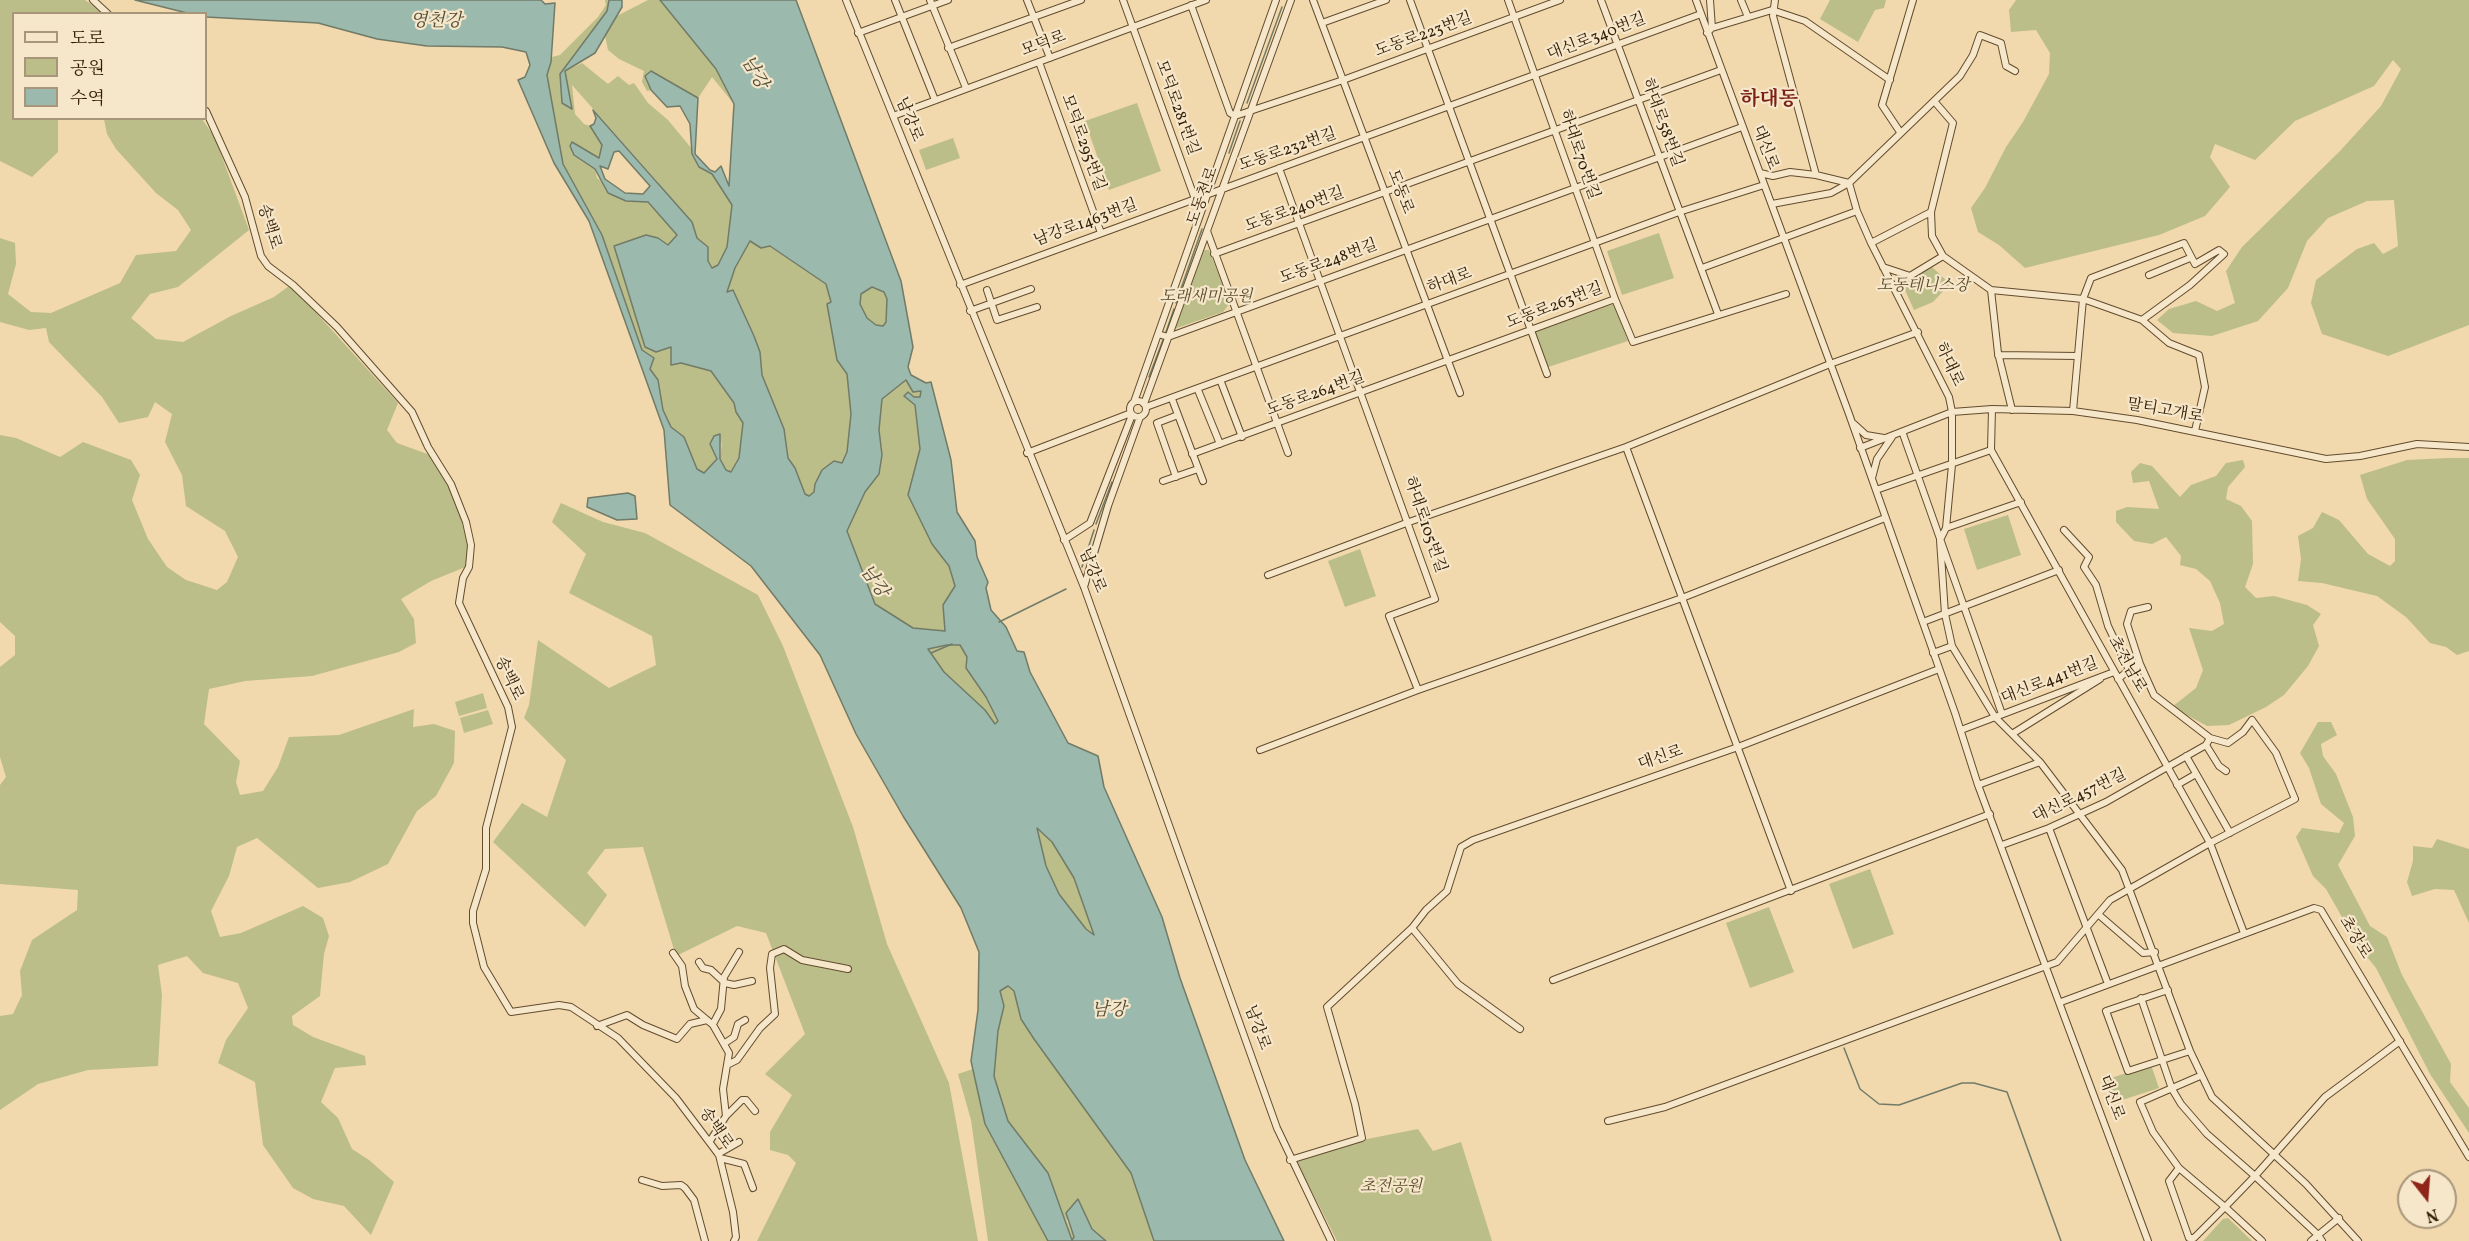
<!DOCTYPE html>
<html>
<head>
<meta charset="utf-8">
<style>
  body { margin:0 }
  #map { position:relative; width:2469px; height:1241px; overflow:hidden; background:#f1d8ad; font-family:Vollkorn,"Noto Serif KR",serif }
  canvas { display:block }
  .legend { position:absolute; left:12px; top:12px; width:195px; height:108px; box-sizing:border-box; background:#f6e6ca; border:2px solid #a8967a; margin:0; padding:8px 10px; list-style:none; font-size:18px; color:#321d03 }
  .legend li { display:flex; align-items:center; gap:12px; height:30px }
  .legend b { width:30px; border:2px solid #a8967a }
  .north { position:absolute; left:2397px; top:1169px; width:60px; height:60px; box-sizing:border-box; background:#f6e6ca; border:2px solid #a8967a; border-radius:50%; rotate:163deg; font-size:16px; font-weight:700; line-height:24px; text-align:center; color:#321d03 }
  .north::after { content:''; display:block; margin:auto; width:21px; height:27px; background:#8f2418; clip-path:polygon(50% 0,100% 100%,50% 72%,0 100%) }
</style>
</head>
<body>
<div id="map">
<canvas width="2469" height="1241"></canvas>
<ul class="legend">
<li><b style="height:8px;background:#f6e6ca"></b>도로</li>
<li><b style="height:16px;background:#bbbe89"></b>공원</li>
<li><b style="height:16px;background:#9bb9ac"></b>수역</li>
</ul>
<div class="north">N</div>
</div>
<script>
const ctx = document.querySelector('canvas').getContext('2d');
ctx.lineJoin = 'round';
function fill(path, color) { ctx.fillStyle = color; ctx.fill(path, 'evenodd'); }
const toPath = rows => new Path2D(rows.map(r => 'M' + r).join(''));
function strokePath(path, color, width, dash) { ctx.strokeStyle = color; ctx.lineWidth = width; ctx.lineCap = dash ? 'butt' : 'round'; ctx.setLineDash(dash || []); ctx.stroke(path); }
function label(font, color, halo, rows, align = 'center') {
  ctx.font = font + ' Vollkorn,"Noto Serif KR",serif'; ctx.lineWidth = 4.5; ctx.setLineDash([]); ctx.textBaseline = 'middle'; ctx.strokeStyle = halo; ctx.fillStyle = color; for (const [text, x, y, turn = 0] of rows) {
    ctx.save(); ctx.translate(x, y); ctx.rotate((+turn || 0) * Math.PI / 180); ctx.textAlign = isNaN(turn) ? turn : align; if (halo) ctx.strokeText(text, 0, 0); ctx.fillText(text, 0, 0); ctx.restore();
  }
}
const green = toPath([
  [0,0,85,0,104,13,14,14,14,118,58,119,58,152,32,177,0,161],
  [605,0,609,0,607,11,560,74,562,103,572,108,565,71,582,63,608,84,618,76,629,85,634,83,648,103,668,120,692,149,699,167,712,174,732,205,727,247,718,265,713,268,708,261,708,247,697,238,692,222,672,203,657,181,572,85,575,114,584,124,590,126,603,145,598,158,586,162,595,169,597,178,626,201,647,202,677,235,668,245,658,238,658,350,671,347,673,358,681,363,711,371,734,403,736,412,743,423,739,458,731,473,726,470,720,459,722,441,713,467,704,473,697,470,684,437,671,427,663,410,658,380,653,376,642,350,602,235,563,164,559,149,547,75,552,57,560,55,598,17,606,5],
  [648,0,660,0,716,69,734,104,712,77,698,98,650,72,667,107,651,90,647,91,642,82,644,71,619,59,608,50,605,36,615,17],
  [1830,0,1886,0,1884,8,1875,10,1858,42,1820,19],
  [2016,0,2469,0,2469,325,2388,356,2322,334,2311,303,2316,280,2357,249,2374,243,2383,254,2398,246,2394,200,2367,201,2328,218,2307,241,2288,288,2258,321,2212,336,2173,333,2157,320,2169,309,2196,301,2217,311,2235,303,2226,271,2242,247,2340,151,2381,106,2401,69,2393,60,2374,86,2295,121,2255,160,2215,144,2210,157,2230,187,2205,216,2159,235,2025,268,1999,245,1978,232,1971,208,1985,188,2006,147,2023,122,2049,74,2050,53,2036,30,2011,32,2009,10],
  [1137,103,1161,171,1109,190,1085,121],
  [104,119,202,119,215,138,249,230,178,287,150,294,131,318,156,339,183,342,231,316,274,297,289,286,311,307,398,403,387,430,397,443,433,456,457,504,469,549,468,566,431,581,401,599,414,619,416,643,399,652,312,676,245,681,209,689,204,724,240,761,236,782,240,795,263,791,278,767,289,737,339,735,414,709,413,727,434,724,455,731,454,763,436,796,417,811,388,864,350,882,318,888,257,838,237,847,229,876,211,911,220,937,241,933,303,906,323,918,329,936,324,954,320,996,292,1016,293,1025,313,1037,365,1056,366,1065,335,1068,321,1102,338,1118,352,1149,369,1160,394,1182,371,1235,344,1206,313,1199,293,1188,263,1145,255,1082,218,1063,226,1040,248,1008,238,983,203,973,187,956,158,965,162,995,158,1066,88,1070,38,1084,0,1110,0,1016,13,1014,22,995,20,971,32,940,77,910,78,890,0,884,0,785,6,777,0,757,0,667,15,655,15,636,0,622,0,435,16,438,60,457,83,442,131,460,140,475,132,500,148,539,167,567,186,580,217,590,227,582,238,557,225,531,186,506,182,475,165,442,172,414,155,402,148,417,119,423,102,397,49,342,46,328,29,330,0,322,0,238,15,243,16,264,8,294,31,312,51,313,120,283,136,255,176,251,191,230,178,210,156,193,116,149,107,134],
  [953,138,960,158,926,170,919,150],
  [1659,233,1674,278,1622,295,1607,251],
  [750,240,770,246,826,284,832,303,827,304,837,360,847,373,851,414,847,452,842,464,815,484,814,492,809,497,805,495,795,468,788,458,784,429,762,375,760,352,726,293,735,268],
  [1204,250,1209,250,1230,303,1223,312,1174,329],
  [1930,265,1950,284,1933,302,1914,310,1900,279],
  [872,287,884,292,887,299,886,322,883,326,876,325,867,318,860,304,861,294],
  [1611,305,1614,305,1628,341,1548,367,1535,332],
  [906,380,921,390,920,397,914,397,920,449,908,495,932,544,949,566,955,586,943,605,946,631,913,628,875,604,847,531,865,492,879,474,882,455,879,430,882,399],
  [2447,458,2469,458,2469,651,2457,655,2446,647,2430,643,2406,617,2377,596,2322,583,2298,581,2301,559,2298,536,2313,528,2322,512,2339,520,2368,554,2390,566,2395,561,2395,539,2367,499,2360,475,2407,460],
  [2243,460,2245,467,2228,487,2226,499,2241,506,2252,521,2253,564,2245,587,2256,598,2274,596,2307,605,2321,614,2313,625,2319,646,2308,666,2284,695,2266,707,2229,725,2207,726,2172,707,2196,688,2203,670,2189,628,2212,631,2224,624,2220,603,2210,581,2196,569,2180,565,2181,556,2166,537,2152,544,2134,541,2116,522,2116,511,2127,507,2159,509,2149,481,2133,483,2131,472,2140,463,2152,466,2180,497,2191,485,2216,476,2226,463],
  [561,503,603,522,645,533,758,595,783,646,853,827,887,944,949,1083,978,1241,757,1241,796,1163,788,1155,770,1150,770,1132,792,1095,765,1074,805,1034,766,933,737,926,676,956,643,847,605,849,587,873,607,895,585,927,493,842,522,803,547,817,566,760,524,718,529,705,538,640,609,688,656,665,652,636,569,593,586,554,552,522],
  [2008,515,2021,555,1977,570,1964,529],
  [1360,549,1376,596,1345,607,1328,561],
  [947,645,960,645,967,657,966,668,986,697,998,721,994,724,985,710,944,672,928,649],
  [483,693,487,708,459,716,455,702],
  [488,710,493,724,464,733,460,718],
  [2318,722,2331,722,2337,735,2321,744,2323,756,2336,774,2353,817,2355,836,2338,865,2370,926,2387,937,2402,975,2451,1064,2450,1082,2469,1108,2469,1133,2430,1074,2376,968,2359,947,2326,889,2313,876,2296,837,2302,828,2339,833,2344,823,2321,804,2309,768,2300,753],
  [1036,827,1052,842,1074,878,1094,936,1086,929,1059,894,1046,866],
  [2437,839,2469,849,2469,923,2454,890,2435,889,2412,896,2407,882,2413,861,2413,846,2432,848],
  [1870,869,1894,934,1853,949,1829,884],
  [1769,907,1794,972,1750,988,1726,923],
  [1008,986,1014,990,1021,1019,1034,1039,1131,1173,1154,1241,1106,1241,1092,1229,1066,1219,1074,1238,1073,1240,1048,1173,1008,1121,994,1076,998,1031,1004,1006,1000,991],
  [2151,1065,2159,1088,2113,1103,2105,1080],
  [973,1069,985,1124,1048,1241,988,1241,971,1120,958,1074],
  [1418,1129,1433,1151,1461,1142,1492,1241,1337,1241,1296,1160,1362,1140],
  [2228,1218,2252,1241,2203,1241,2223,1219]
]);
const water = toPath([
  [135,0,541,0,545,4,555,3,551,62,547,75,563,164,602,235,642,350,654,358,650,369,658,380,663,410,671,427,684,437,697,469,704,473,717,459,710,444,714,436,720,434,720,459,726,470,731,472,739,458,743,423,736,412,734,403,711,371,681,363,671,365,671,347,656,352,645,347,614,246,646,235,658,238,668,245,677,235,648,202,626,201,608,193,595,169,574,155,570,146,572,142,599,158,602,145,590,126,594,124,596,118,593,110,692,222,697,238,708,247,708,261,712,268,718,265,727,247,732,205,712,174,699,167,692,154,690,124,680,106,667,107,651,90,645,76,651,71,698,98,695,154,710,170,715,172,721,166,729,186,734,104,716,69,660,0,796,0,901,281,913,347,908,367,911,375,926,383,931,382,951,460,957,512,975,541,977,557,988,582,986,588,991,610,1006,627,1017,651,1024,652,1030,672,1068,743,1098,756,1104,787,1162,917,1180,978,1245,1160,1284,1241,1154,1241,1131,1173,1034,1039,1021,1019,1014,991,1008,986,1000,991,1004,1006,998,1031,994,1076,1008,1121,1048,1173,1072,1240,1074,1237,1066,1213,1078,1199,1092,1229,1106,1241,1048,1241,985,1124,971,1061,978,1010,979,952,961,908,903,816,856,734,820,655,751,566,670,505,664,430,589,221,554,163,518,80,525,77,530,65,526,52,502,47,427,46,377,39,318,23,206,17,206,14,187,13,135,0],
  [619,151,650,186,643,194,625,193,605,179,600,166,608,169,614,152,619,151],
  [750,241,761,248,770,246,826,284,831,302,827,304,837,360,847,374,851,414,847,452,842,463,834,461,822,470,815,484,814,492,809,496,805,494,795,468,788,458,784,429,762,375,760,352,754,336,733,290,727,292,735,268,750,241],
  [872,287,884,292,887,299,886,322,883,326,876,325,867,318,860,304,861,294,872,287],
  [906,380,913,392,921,391,920,397,914,397,908,392,904,396,915,405,920,449,908,495,932,544,949,566,955,586,943,605,945,631,913,628,875,604,847,531,865,492,879,474,882,455,879,430,882,399,906,380],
  [947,645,960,645,967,657,966,668,986,697,998,721,995,724,985,710,944,672,928,649,947,645],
  [1037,828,1052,842,1074,878,1094,935,1086,929,1059,894,1046,866,1037,828],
  [609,0,622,0,622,7,595,53,565,71,572,109,562,103,560,74,607,11,609,0],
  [628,493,635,496,637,519,617,520,587,507,588,498,628,493]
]);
const stream = toPath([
  [1247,103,1282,7],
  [1229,153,1240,121],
  [1176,303,1202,229],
  [1166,332,1174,309],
  [1149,377,1163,340],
  [1096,524,1112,482],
  [1082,567,1094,530],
  [999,622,1066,589],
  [931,653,952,644],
  [1844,1048,1860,1089,1879,1104,1899,1105,1962,1083,1974,1083,2007,1092,2061,1241]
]);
const minor = toPath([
  [93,0,108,14],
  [846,0,1084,587,1277,1128,1331,1241],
  [895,0,935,100],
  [930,0,966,88],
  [1027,0,1050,58],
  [1123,0,1195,199],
  [1313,0,1460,393],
  [1410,0,1547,374],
  [1601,0,1718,314],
  [1696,0,1849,414,1955,713,1978,785,2148,1241],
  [1710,0,1712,28],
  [1741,0,1748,17],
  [1775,0,1773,16,1816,175],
  [1191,5,1230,113,1235,116,1343,80,1560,0],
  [1772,10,1805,21,1890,80],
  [1322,23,1386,0],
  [858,33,948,0],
  [1707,33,1712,28,1772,10],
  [948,48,1081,0],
  [1039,62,1101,233],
  [206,111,245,197,261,256,268,266,293,285,337,327,412,412,428,447,451,484,466,522,471,545,469,567,463,578,459,603,508,707,512,727,486,828,486,869,473,911,473,923,484,967,511,1012,559,1005,571,1007,618,1038,676,1098,719,1155,733,1212,736,1237,734,1241],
  [893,116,1206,0],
  [1900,132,1882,105,1913,0],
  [1279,168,1435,599,1389,616,1418,690],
  [1760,173,1773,176,1790,172,1816,175,1849,183,1857,211,1871,243,1949,397,1952,412,1952,465,1946,528,1940,540,1945,614,1952,646,1995,717,2040,762,2122,870,2190,1051,2212,1097,2306,1184,2358,1241],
  [1772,204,1831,193,1849,183,1960,76,1973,55,1980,35,2001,43,2006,66,2015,71],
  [1931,212,1953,123,1934,101],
  [1207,231,1288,453],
  [1871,243,1931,212,1932,236,1943,256,1991,290,2083,299,2091,278,2184,243,2195,264,2219,250,2224,254,2190,285,2142,320],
  [1214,254,1721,70],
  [1883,267,1910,276,1943,256],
  [1702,268,1857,211],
  [2149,275,2190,258],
  [960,285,1701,14],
  [987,290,997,320,1037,307],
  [1991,290,1998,353,2012,410],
  [1615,299,1633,342,1786,294],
  [970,311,1031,289],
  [1158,334,1168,337,1742,127],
  [1998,355,2078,356],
  [1221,382,1242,437],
  [1198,390,1220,444],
  [1172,399,1203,481],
  '1130 409a8 8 0 1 1 16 0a8 8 0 1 1-16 0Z',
  [1134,402,1276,0],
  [1144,404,1291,0],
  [1146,407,1679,212,1764,185],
  [1992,409,1991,450,2210,843,2244,933],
  [2073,411,2083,299,2142,320,2169,343,2199,355,2205,387,2195,431],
  [1854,424,1866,435,1884,438],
  [1903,434,2002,714],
  [1626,447,1791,891],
  [1860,448,1952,412,1992,409,2073,411,2137,420,2326,459,2360,456,2417,444,2469,447],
  [1027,453,1131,413],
  [1192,454,1615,299,1508,0],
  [1176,477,1157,423,1178,415],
  [1872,478,1877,459,1892,437],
  [1163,481,1198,469],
  [1876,490,1991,450],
  [1946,528,2021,502],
  [2064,530,2089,557,2084,567,2096,585,2108,626,2129,670,2118,679],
  [1064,540,1090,523,1132,415],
  [1268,575,1409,522,1626,447,1830,364,1918,332],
  [1084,587,1108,506,1140,417],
  [1923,622,2059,570],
  [1933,653,1952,646],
  [2140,664,2127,624,2131,611,2148,607],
  [2129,670,2140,664,2154,695,2210,738],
  [1961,730,2114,672],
  [2012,734,2100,679],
  [2206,745,2219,766,2226,771],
  [1260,750,1418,690,1682,598,1885,518],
  [2186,756,2230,833],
  [1978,785,2040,762],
  [2177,785,2196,774],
  [2049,828,2108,984],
  [2099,915,2143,953,2155,952],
  [1412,928,1458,984,1520,1029],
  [673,953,682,966,685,986,694,1009,713,1025,729,1053,723,1089,726,1116,710,1141],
  [699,962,703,968,711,970,725,983,734,985,752,981],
  [1553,980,1990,814],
  [2168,990,2106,1011,2128,1071,2190,1051],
  [2141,998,2172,1089,2181,1104,2207,1134,2255,1176,2225,1207,2262,1241],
  [2061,1002,2314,908,2321,910,2469,1157],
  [713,1024,721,1009,724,977,739,952],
  [597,1026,627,1015,643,1025,677,1039,690,1024,707,1020],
  [725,1043,734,1037,738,1024,745,1020],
  [729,1064,737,1060,760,1028,775,1014,770,968,772,954,784,949,802,960,848,969],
  [726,1116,742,1100,746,1100,755,1111],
  [1608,1121,1665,1107,2057,962,2110,900,2210,843,2295,799,2276,753,2252,720,2243,732,2228,743,2210,738,2206,745,2106,802,2049,828,2002,845],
  [718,1154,739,1142],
  [720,1158,744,1164,753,1188],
  [1290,1160,1362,1138,1355,1104,1327,1007,1412,928,1426,910,1447,891,1461,847,1473,840,1738,747,1939,669],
  [2179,1168,2225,1207,2194,1238,2189,1238,2169,1181,2179,1168],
  [2179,1168,2153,1132,2140,1102,2200,1076],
  [642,1180,662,1186,681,1185,685,1188,694,1200,705,1241],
  [2339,1218,2318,1235,2255,1176,2325,1097,2400,1041],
  [2311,1241,2318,1235,2322,1241]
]);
const streetNames = [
  ["도동로223번길",1424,36,-20],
  ["대신로340번길",1597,38,-21],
  ["모덕로",1044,45,-20],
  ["모덕로281번길",1176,108,70],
  ["남강로",908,120,68],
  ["하대로58번길",1661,123,70],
  ["모덕로295번길",1082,143,70],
  ["대신로",1764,148,69],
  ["도동로232번길",1288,151,-19],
  ["하대로70번길",1578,155,71],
  ["도동로",1399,192,69],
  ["도동천로",1204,197,-70],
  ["도동로240번길",1295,211,-20],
  ["남강로1463번길",1086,224,-20],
  ["송백로",268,227,73],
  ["도동로248번길",1329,263,-20],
  ["하대로",1450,282,-20],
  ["도동로263번길",1555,307,-21],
  ["하대로",1948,365,65],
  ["도동로264번길",1316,395,-20],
  ["말티고개로",2165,412,10],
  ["하대로105번길",1424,525,71],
  ["남강로",1091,571,68],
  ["초전남로",2126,665,61],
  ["송백로",508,679,65],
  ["대신로441번길",2050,682,-21],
  ["대신로",1661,759,-19],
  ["대신로457번길",2080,797,-26],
  ["초장로",2354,938,59],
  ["남강로",1256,1028,70],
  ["대신로",2110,1098,70],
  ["송백로",715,1129,56]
];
const parkNames = [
  ["도동테니스장",1923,287],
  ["도래새미공원",1206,298],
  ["초전공원",1391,1188]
];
const waterNames = [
  ["영천강",436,23],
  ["남강",753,73,60],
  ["남강",873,582,54],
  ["남강",1109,1012]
];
const quarterNames = [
  ["하대동",1769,101]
];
fill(green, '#bbbe89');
fill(water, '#9bb9ac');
strokePath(water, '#717b68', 1.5);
strokePath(stream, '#717b68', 1.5);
strokePath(minor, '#624c2e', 8);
strokePath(minor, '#f6e6ca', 6);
label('16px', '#321d03', '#f6e6ca', streetNames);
label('italic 16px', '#5b4d2b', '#f6e6ca', parkNames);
label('italic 18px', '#524c36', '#f6e6ca', waterNames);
label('bold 20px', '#7a1f14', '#f6e6ca', quarterNames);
</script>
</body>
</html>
